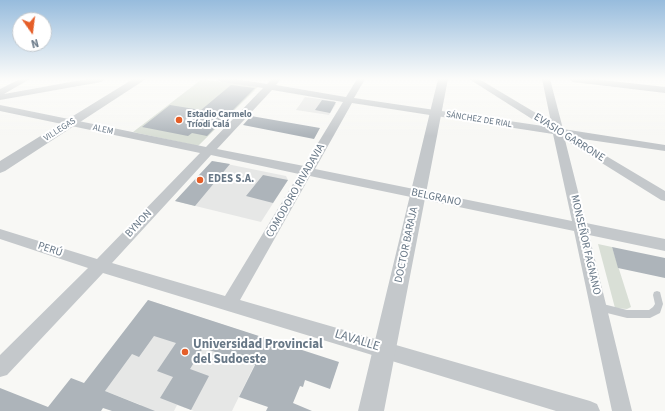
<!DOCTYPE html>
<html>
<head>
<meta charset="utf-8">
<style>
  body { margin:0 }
  #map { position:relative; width:665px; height:411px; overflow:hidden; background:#f8f8f5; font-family:"Source Sans 3",sans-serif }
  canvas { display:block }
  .north { position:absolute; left:12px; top:12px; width:40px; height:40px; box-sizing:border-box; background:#fff; border:1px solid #c2c9cf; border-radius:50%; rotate:166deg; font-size:11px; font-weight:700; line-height:16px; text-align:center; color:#677786 }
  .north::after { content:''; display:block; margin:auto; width:14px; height:18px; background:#e55e28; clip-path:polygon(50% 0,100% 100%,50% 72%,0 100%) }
</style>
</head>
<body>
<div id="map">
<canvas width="665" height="411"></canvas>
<div class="north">N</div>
</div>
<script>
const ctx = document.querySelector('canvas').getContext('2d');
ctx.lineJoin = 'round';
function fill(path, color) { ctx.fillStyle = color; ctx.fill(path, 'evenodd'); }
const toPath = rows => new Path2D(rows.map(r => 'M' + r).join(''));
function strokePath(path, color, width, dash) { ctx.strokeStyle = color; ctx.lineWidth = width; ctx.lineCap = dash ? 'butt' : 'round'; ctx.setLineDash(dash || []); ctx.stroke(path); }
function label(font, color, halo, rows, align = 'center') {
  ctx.font = font + ' "Source Sans 3",sans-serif'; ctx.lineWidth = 4; ctx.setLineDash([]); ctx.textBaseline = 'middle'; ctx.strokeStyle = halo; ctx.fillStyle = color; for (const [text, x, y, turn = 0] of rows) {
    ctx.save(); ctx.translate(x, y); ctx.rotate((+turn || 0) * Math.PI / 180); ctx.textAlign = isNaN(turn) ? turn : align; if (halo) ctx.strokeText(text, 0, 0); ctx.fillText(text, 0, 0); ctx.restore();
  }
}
const built = toPath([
  [305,97,334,101,336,104,329,115,296,110],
  [212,161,286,176,288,180,261,222,175,201],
  [148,300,267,339,232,411,194,411,177,405,174,411,137,411,141,405,105,391]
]);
const green = toPath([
  [202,79,258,87,198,146,133,132],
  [598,244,612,247,631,307,627,309,615,308]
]);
const building = toPath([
  [231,85,255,88,207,136,192,133,188,136,142,127,170,105,201,110],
  [322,100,336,102,330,113,315,110],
  [251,116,320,128,314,139,243,125],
  [212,161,230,164,195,206,175,201],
  [263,175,288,180,273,203,246,196],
  [612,247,665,258,665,278,618,268],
  [148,300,339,362,330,389,305,380,303,387,300,386,293,403,312,411,266,411,268,407,239,397,255,365,203,348,190,369,209,376,191,410,160,398,173,377,157,371,176,343,154,336,139,357,132,354,105,391,155,411,112,411,103,408,101,411,0,411,0,388,48,407,71,378,84,383]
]);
const service = toPath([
  [657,291,660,292,663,304,660,313,650,318,627,318,599,311,596,310,595,307,596,304,599,303,627,310,649,310,653,307,655,304,653,295,654,292,657,291]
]);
const minor = toPath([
  [20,79,30,79,4,94,87,79,105,79,101,82,0,100,0,89,20,79],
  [217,79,236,79,267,84,272,79,281,79,276,85,346,97,357,79,365,79,354,98,543,126,469,79,479,79,551,122,542,79,550,79,563,129,665,145,665,151,576,138,665,191,665,201,661,200,565,140,586,223,665,239,665,251,589,235,632,411,612,411,574,231,310,176,240,300,590,401,597,404,600,411,556,411,103,273,7,375,0,377,0,355,88,268,0,239,0,229,97,259,200,153,0,111,0,105,206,147,263,88,221,82,217,79],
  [272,90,343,102,304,166,217,149,272,90],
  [352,103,553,134,572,221,315,169,352,103],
  [211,155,299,174,225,296,112,263,211,155],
  [569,79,594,79,665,87,665,93,573,82,569,79]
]);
const tertiary = toPath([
  [133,79,146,79,5,171,0,173,0,161,133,79],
  [438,79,448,79,384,411,358,411,438,79]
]);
const markers = [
  [179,120,4,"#e55e28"],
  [200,180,4,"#e55e28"],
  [185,352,4,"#e55e28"]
];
const farPoinames = [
  ["Estadio Carmelo",187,115],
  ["Tríodi Calá",187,125]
];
const farStreetnames = [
  ["SÁNCHEZ DE RIAL",479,120,9],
  ["VILLEGAS",60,130,-32],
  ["ALEM",103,130,12]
];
const streetNames = [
  ["EVASIO GARRONE",569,138,32],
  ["COMODORO RIVADAVIA",296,191,-60],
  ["BELGRANO",436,198,12],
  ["BYNON",139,224,-47],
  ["DOCTOR BARAJA",407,245,-78],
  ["MONSEÑOR FAGNANO",585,245,77],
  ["PERÚ",50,250,18]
];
const poiNames = [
  ["EDES S.A.",208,180]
];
const nearStreetnames = [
  ["LAVALLE",357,341,17]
];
const nearPoinames = [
  ["Universidad Provincial",193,345],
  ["del Sudoeste",193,360]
];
fill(built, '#e6e7e6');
fill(green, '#d9dfd6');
fill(building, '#adb4ba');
fill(service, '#c4c8cb');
fill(minor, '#c4c8cb');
fill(tertiary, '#c4c8cb');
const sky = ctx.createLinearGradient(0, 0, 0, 136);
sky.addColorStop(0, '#97bcdd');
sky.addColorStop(0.58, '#fcfcfa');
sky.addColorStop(1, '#fcfcfa00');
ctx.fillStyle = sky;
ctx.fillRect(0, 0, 665, 136);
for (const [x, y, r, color] of markers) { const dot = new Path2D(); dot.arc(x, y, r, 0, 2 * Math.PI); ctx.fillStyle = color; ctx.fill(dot); strokePath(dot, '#fff', 1.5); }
label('bold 9px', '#677786', '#fff', farPoinames, 'left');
label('9px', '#677786', '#fff', farStreetnames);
label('11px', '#677786', '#fff', streetNames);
label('bold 11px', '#677786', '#fff', poiNames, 'left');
label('13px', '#677786', '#fff', nearStreetnames);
label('bold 13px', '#677786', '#fff', nearPoinames, 'left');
</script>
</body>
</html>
